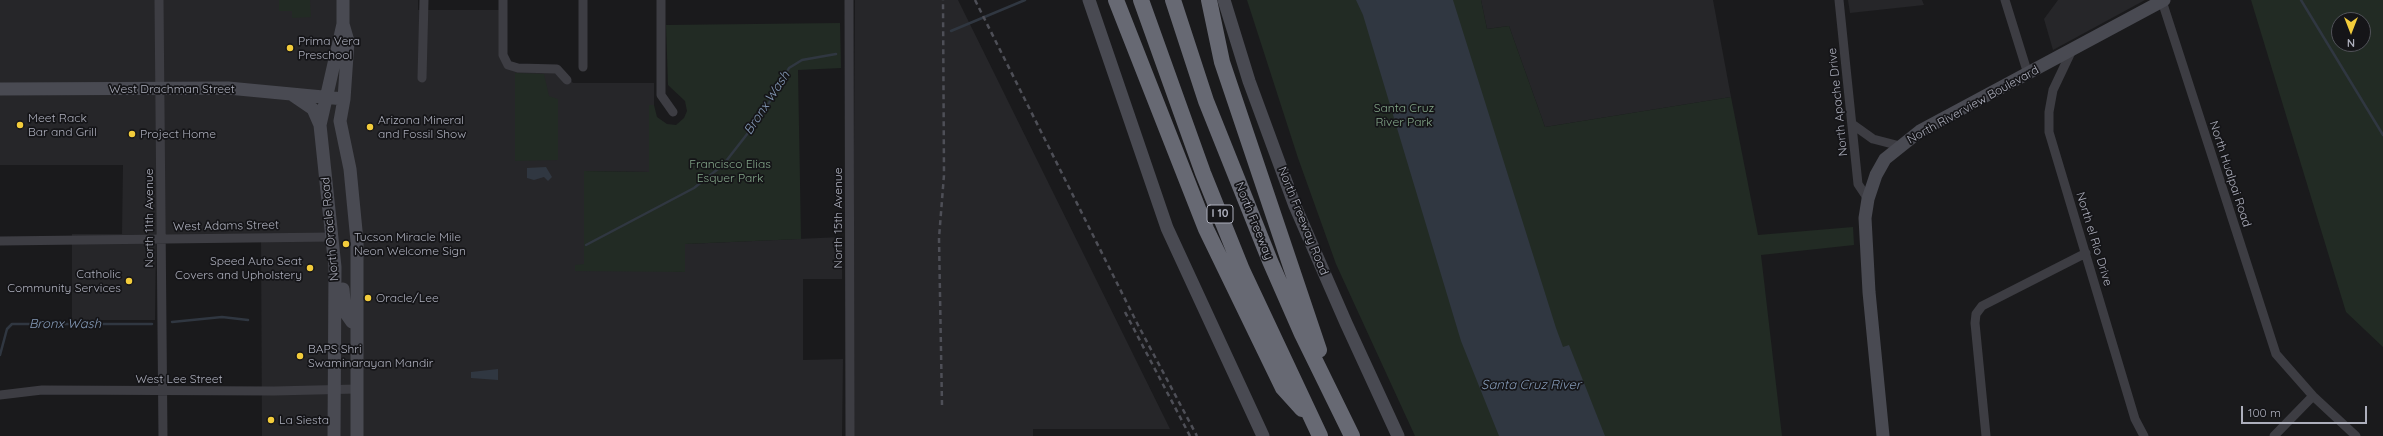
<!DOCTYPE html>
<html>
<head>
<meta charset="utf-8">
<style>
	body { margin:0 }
	#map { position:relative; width:2383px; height:436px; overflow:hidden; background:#1a1a1c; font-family:Quicksand,sans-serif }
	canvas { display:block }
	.north { position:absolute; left:2331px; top:12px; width:40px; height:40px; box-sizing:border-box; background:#151518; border:1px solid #52535a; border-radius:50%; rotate:180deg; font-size:11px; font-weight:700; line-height:16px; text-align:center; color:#adafbc }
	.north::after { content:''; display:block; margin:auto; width:14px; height:18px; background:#f3cc3b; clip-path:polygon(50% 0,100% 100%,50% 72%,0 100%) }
	.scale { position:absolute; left:2241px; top:406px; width:126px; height:18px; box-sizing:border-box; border:2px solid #adafbc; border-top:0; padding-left:5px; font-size:12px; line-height:14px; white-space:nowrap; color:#adafbc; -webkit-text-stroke:3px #151518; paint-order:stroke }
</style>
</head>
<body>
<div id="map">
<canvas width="2383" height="436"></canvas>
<div class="north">N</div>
<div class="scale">100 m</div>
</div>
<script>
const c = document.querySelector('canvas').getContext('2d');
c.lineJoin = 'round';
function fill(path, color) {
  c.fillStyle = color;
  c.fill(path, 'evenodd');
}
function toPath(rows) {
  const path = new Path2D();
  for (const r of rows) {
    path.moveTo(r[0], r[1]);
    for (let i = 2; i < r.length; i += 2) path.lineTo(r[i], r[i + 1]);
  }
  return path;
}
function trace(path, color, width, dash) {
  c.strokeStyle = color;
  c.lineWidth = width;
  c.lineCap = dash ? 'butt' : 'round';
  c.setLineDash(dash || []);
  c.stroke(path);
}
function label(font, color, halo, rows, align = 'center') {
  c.font = font + ' Quicksand,sans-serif';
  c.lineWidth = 3.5;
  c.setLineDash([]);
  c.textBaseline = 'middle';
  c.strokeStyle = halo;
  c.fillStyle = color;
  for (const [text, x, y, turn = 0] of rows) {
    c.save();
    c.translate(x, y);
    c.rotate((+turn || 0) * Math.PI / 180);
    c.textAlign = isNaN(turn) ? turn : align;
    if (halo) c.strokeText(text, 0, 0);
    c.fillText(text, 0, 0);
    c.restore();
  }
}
const built = toPath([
	[0,0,418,0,418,10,507,10,507,55,512,64,565,73,573,83,654,83,654,105,649,105,649,172,584,171,584,264,685,272,685,244,842,237,842,279,803,279,803,360,843,359,842,436,262,436,261,235,156,236,155,320,72,320,72,234,122,234,123,165,0,165],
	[855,0,958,0,1170,429,1033,429,1033,436,852,436],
	[1481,0,1713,0,1731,97,1545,127,1509,26,1487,29],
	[1848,0,1922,0,1924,5,1850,13],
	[2058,0,2145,0,2053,50,2044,19]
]);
const green = toPath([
	[279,0,310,0,311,17,292,18,292,11,279,11],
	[1247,0,1481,0,1487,29,1509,26,1545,127,1731,97,1758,235,1853,227,1854,245,1761,255,1782,436,1415,436,1336,264,1298,158],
	[2251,0,2383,0,2383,347,2346,312],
	[2339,20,2363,20,2363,44,2339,44],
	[840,23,841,68,798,70,801,239,685,244,685,272,575,271,575,265,584,264,584,171,649,172,649,105,654,105,657,117,667,124,676,125,684,118,687,111,685,101,668,85,666,25],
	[515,73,544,74,549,96,558,99,558,160,515,161]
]);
const water = toPath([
	[1356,0,1453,0,1556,328,1563,347,1569,345,1605,436,1499,436,1461,341,1363,15],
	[546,167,552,177,548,181,544,177,534,180,527,178,527,168],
	[498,369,498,380,471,378,471,372]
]);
const stream = toPath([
	[2301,0,2383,135],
	[951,31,1025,0],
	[586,245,694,188,723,165,762,115,789,68,802,60,836,54],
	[172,322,222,317,248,320],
	[0,355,7,329,12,324,152,324]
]);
const street = toPath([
	[159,0,163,436],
	[503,0,503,55,508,65,518,68,557,69,567,80],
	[583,0,583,67],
	[661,0,661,95,673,112],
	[849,0,850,436],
	[1839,0,1858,184,1868,199],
	[2005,0,2028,74],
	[2162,1,2276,354,2313,396,2356,436],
	[2072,50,2053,90,2049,112,2049,132,2135,419,2144,436],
	[422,78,424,0],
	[1852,124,1873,139,1900,146],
	[0,241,333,237],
	[0,395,42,390,274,391,357,389],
	[1986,436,1975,323,1976,314,1982,306,2086,253],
	[2274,436,2313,396]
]);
const secondary = toPath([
	[343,0,343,24,348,41,344,99,340,121,350,169,357,241,357,436],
	[1089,0,1167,228,1263,436],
	[1224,0,1249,81,1295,206,1346,323,1398,436],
	[0,89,228,88,344,99],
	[291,94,313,109,320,125],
	[343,289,345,312,352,322,357,324],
	[334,436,335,267,320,125,343,24],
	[1883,436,1869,292,1865,218,1868,199,1876,175,1885,159,1920,131,2164,0]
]);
const highway = toPath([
	[1116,0,1206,229,1283,388,1302,409],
	[1141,0,1203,173,1242,270,1320,436],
	[1173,0,1206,101,1270,261,1302,334,1352,436],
	[1209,0,1222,62,1319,350]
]);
const rail = toPath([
	[975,0,1138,325,1197,436],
	[1125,312,1190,436],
	[942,405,939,238,944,175,943,0]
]);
const markers = [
	[290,48,4,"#f3cc3b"],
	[20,125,4,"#f3cc3b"],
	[370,127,4,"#f3cc3b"],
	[132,134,4,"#f3cc3b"],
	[346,244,4,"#f3cc3b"],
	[310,268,4,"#f3cc3b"],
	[129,281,4,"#f3cc3b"],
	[368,298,4,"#f3cc3b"],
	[300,356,4,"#f3cc3b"],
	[271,420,4,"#f3cc3b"]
];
const shields = [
	[1220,214,26]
];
const shieldNames = [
	["I 10",1220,214]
];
const poiNames = [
	["Prima Vera",298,41],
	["Preschool",298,55],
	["Meet Rack",28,118],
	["Bar and Grill",28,132],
	["Arizona Mineral",378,120],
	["and Fossil Show",378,134],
	["Project Home",140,134],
	["Tucson Miracle Mile",354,237],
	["Neon Welcome Sign",354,251],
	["Speed Auto Seat",302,261,"right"],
	["Covers and Upholstery",302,275,"right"],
	["Catholic",121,274,"right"],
	["Community Services",121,288,"right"],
	["Oracle/Lee",376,298],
	["BAPS Shri",308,349],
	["Swaminarayan Mandir",308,363],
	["La Siesta",279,420]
];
const streetNames = [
	["West Drachman Street",172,89],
	["North Apache Drive",1838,102,-96],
	["North Riverview Boulevard",1973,105,-29],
	["North Hualpai Road",2230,174,72],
	["North 11th Avenue",149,218,-90],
	["North 15th Avenue",838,218,-90],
	["North Freeway",1254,221,68],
	["North Freeway Road",1303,221,68],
	["West Adams Street",226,226,-1],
	["North Oracle Road",330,229,-95],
	["North el Rio Drive",2094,239,73],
	["West Lee Street",179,379]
];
const parkNames = [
	["Santa Cruz",1404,108],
	["River Park",1404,122],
	["Francisco Elias",730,164],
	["Esquer Park",730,178]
];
const waterNames = [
	["Bronx Wash",767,103,-57],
	["Bronx Wash",65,324],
	["Santa Cruz River",1531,385]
];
fill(built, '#262629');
fill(green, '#222b24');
fill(water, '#303741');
trace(stream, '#303741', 2.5);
trace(street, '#3d3d43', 9);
trace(secondary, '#494a52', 13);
trace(highway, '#676973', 16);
trace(rail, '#4e4f57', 2.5, [5, 4]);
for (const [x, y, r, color] of markers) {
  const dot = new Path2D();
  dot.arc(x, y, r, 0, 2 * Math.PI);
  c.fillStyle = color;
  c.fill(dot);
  trace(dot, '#151518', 1.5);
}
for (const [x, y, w] of shields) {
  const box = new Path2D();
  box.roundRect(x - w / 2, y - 9, w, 18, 3);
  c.fillStyle = '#151518';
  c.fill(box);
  trace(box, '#adafbc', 1);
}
label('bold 11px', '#adafbc', null, shieldNames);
label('12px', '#adafbc', '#151518', poiNames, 'left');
label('12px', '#adafbc', '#151518', streetNames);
label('12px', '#84a78a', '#151518', parkNames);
label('italic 13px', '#8499b6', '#151518', waterNames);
</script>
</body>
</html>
